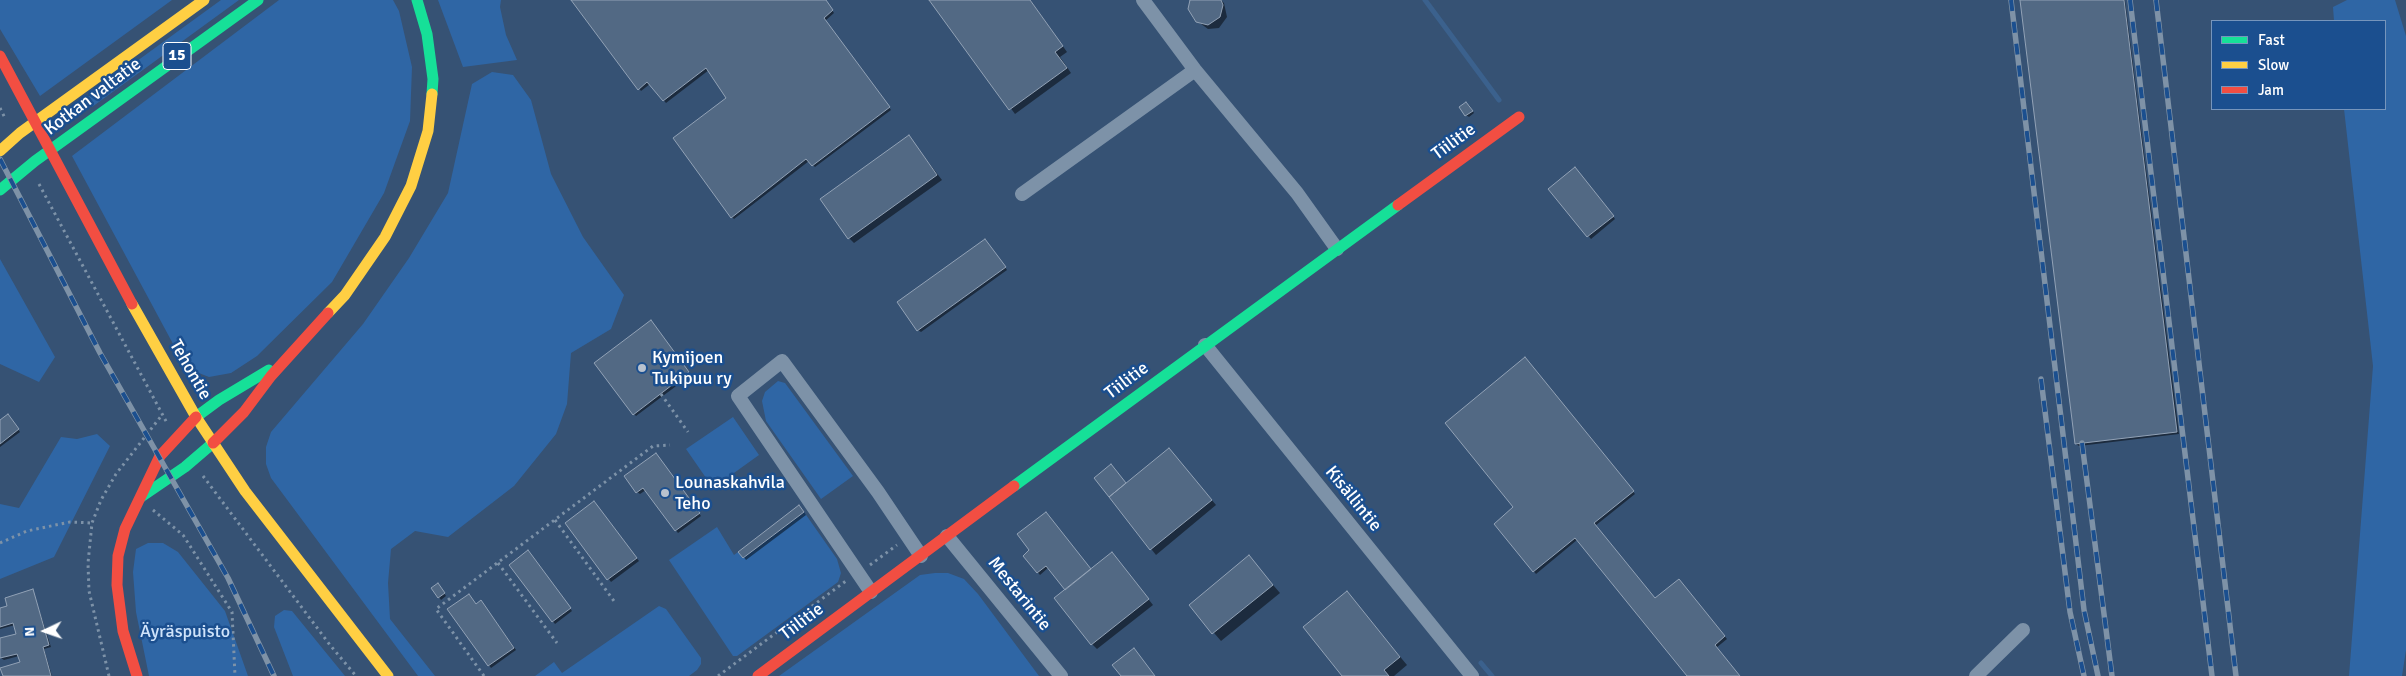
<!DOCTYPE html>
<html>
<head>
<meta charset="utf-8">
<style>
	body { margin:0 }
	#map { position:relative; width:2406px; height:676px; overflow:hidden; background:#365274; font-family:Signika,sans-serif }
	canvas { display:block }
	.legend { position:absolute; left:2211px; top:20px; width:175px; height:90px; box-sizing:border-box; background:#1b4f8f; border:1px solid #7695bc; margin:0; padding:6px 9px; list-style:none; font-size:15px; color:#fff }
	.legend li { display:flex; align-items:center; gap:10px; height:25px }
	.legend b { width:25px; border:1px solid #7695bc }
	.north { position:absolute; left:20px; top:606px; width:50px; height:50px; -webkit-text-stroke:4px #1b4f8f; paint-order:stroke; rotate:267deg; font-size:14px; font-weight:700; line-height:20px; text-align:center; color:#fff }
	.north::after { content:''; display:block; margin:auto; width:18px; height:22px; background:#fff; clip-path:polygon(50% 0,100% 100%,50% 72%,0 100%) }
</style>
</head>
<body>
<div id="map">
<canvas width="2406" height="676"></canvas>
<ul class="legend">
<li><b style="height:6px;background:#16e098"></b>Fast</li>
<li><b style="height:6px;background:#ffcf43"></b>Slow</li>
<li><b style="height:6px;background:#f24e42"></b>Jam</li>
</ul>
<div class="north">N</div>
</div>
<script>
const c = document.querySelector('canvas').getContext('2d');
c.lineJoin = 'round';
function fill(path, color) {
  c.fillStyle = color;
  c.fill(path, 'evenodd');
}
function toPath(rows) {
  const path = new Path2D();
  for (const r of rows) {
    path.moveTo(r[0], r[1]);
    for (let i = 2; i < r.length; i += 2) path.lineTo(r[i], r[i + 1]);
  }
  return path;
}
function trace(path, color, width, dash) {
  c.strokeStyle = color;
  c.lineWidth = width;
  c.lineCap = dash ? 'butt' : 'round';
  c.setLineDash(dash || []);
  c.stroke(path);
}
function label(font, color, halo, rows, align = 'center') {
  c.font = font + ' Signika,sans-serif';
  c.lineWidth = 5;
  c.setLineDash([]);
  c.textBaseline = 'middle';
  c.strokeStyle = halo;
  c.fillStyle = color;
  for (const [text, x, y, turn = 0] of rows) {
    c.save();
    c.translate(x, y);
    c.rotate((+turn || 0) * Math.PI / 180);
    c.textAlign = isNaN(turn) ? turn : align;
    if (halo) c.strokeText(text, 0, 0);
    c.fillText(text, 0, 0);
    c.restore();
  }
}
const green = toPath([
	[0,0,172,0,40,96,0,29],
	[221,0,239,0,92,107,86,98],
	[279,0,393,0,399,11,412,67,410,121,384,193,332,282,257,356,231,373,209,377,191,370,179,355,72,156],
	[438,0,501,0,500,7,506,35,517,60,463,67],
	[2347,0,2395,0,2406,36,2406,650,2402,676,2349,676,2373,366,2344,109,2385,109,2385,21,2334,21,2333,7],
	[492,72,513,75,531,100,551,174,583,237,624,295,611,329,571,353,567,404,556,434,514,486,448,537,415,531,391,549,388,583,390,619,435,676,418,676,271,478,266,464,266,447,271,432,363,324,409,258,448,193,472,84],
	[0,259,55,357,39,382,0,364],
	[778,381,785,383,853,476,821,499,766,421,762,401,765,392],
	[733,417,759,455,713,488,686,449],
	[97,434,110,446,54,557,0,579,0,504,19,508,61,437,77,439],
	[804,512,837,559,841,573,838,582,737,656,733,656,669,560,717,527,734,555,738,552,743,558],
	[148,543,163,543,178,552,225,611,248,676,149,676,136,612,133,572,136,549],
	[935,573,948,573,964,579,978,594,1039,676,779,676,920,575],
	[659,606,666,609,701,658,701,664,697,670,689,676,535,676,554,662,562,673],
	[284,610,292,611,345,676,293,676,274,627,275,616]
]);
const shadow = toPath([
	[573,0,825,0,834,13,825,21,891,110,815,167,809,161,734,219,732,217,728,98,709,70,666,103,650,84,641,91],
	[931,0,1030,0,1067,52,1060,57,1071,73,1015,114],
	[1192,0,1221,0,1224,3,1227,17,1219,28,1208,29,1193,18,1190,3],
	[2028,0,2125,0,2179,434,2079,446,2076,444],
	[1469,105,1474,113,1469,117,1466,115],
	[909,137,942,180,854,243,849,238],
	[1577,171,1615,219,1591,239,1550,189],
	[987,242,1007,270,921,332,918,330],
	[653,324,691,375,636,416,634,414],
	[1527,360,1635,494,1595,526,1655,600,1681,583,1727,639,1716,648,1739,676,1688,676,1577,540,1536,574,1496,524,1515,507],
	[10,418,20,432,0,447,0,422],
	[1174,455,1216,505,1156,555,1109,496,1114,468,1126,484],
	[658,457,701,516,678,533,646,490,640,494,637,492],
	[596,505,639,561,611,582,567,523],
	[802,509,806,515,746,560,740,552],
	[530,554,572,611,555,624,511,565],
	[1024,556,1091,570,1117,559,1153,605,1097,649,1092,644,1066,590,1048,568,1040,575],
	[1249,557,1280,593,1221,641,1190,605],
	[440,587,446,596,441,600,433,588],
	[33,591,51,647,44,649,52,676,4,676,21,663,19,656,4,660,1,658,0,640,18,635,15,625,0,629,0,609,9,607],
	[1347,593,1407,665,1394,676,1344,676],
	[483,604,516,650,491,668,449,609]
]);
const stream = toPath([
	[1425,0,1499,100],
	[1481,663,1492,676]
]);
const building = toPath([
	[571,0,826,0,833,10,824,18,890,107,812,166,806,159,731,218,673,138,726,98,706,68,663,101,647,82,638,90,571,0],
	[929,0,1030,0,1063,46,1055,52,1067,68,1009,110,929,0],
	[1190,0,1221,0,1223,5,1220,17,1208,25,1196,22,1188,9,1190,0],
	[2020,0,2124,0,2177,432,2075,444,2020,0],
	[1466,102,1473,111,1465,116,1459,107,1466,102],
	[909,135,937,175,848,239,820,199,909,135],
	[1575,167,1614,216,1587,237,1548,189,1575,167],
	[985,239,1006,267,917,331,897,302,985,239],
	[651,320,689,372,633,415,594,363,651,320],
	[1525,357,1634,491,1594,523,1655,598,1679,579,1725,636,1715,645,1740,676,1687,676,1575,538,1533,572,1494,524,1513,507,1445,423,1525,357],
	[8,414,19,429,0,444,0,420,8,414],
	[1169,448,1212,500,1150,550,1109,497,1169,448],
	[656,453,700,513,675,531,643,488,636,493,624,476,656,453],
	[1111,464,1126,483,1109,497,1094,478,1111,464],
	[594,501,637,558,607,580,565,523,594,501],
	[799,505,804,512,743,558,738,552,799,505],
	[1046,512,1091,569,1065,590,1046,566,1037,573,1023,556,1029,550,1017,534,1046,512],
	[528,550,571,608,552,622,509,565,528,550],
	[1112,552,1149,599,1091,645,1054,598,1112,552],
	[1249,555,1273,585,1212,634,1189,605,1249,555],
	[438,583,445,593,438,598,431,588,438,583],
	[33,589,49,645,43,647,51,676,3,676,0,668,20,662,17,654,0,658,0,638,16,634,13,623,0,627,0,608,7,606,5,598,33,589],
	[1347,591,1400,657,1384,670,1389,676,1342,676,1303,627,1347,591],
	[469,594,476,604,481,600,514,648,488,666,447,609,469,594],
	[1134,648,1155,676,1121,676,1112,665,1134,648]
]);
const path = toPath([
	[0,108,5,118],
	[39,184,167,423],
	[661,394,688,432],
	[203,476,330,645,356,676],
	[153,510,183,535,232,612,235,676],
	[555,520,614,601],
	[0,543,27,531,70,522,92,523],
	[498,563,557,643],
	[870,565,897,545],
	[109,676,89,591,88,563,92,523,101,500,116,474,162,415],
	[484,676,436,609,653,446,670,445],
	[718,676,846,581]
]);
const street = toPath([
	[1143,0,1195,70,1297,193,1337,249],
	[1022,194,1195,70],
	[1205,345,1472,676],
	[947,536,1061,676],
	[871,592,738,396,782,361,878,492,921,556],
	[1976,676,2023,630]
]);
const fast = toPath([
	[417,0,427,34,433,79,432,94],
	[0,190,35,161,258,0],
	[196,417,219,400,269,370],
	[1014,486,1398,205],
	[141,497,185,467,213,443]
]);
const slow = toPath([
	[0,151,20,133,204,0],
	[132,304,196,417,245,491,388,676],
	[328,313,345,295,385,237,411,186,428,131,432,94]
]);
const jam = toPath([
	[0,56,132,304],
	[1398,205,1519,117],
	[213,443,244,412,271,376,328,313],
	[137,676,123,631,117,585,118,556,125,529,160,456,196,417],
	[758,676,1014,486]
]);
const rail = toPath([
	[2011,0,2084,610,2098,676],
	[2130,0,2212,676],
	[2156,0,2236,676],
	[0,159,100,353,228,578,274,676],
	[2041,379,2070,612,2084,676],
	[2082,443,2112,676]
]);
const markers = [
	[642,368,5,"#b9c2ce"],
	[665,493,5,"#b9c2ce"]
];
const shields = [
	[177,56,28]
];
const shieldNames = [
	["15",177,56]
];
const streetNames = [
	["Kotkan valtatie",93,97,-37],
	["Tiilitie",1454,142,-36],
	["Tehontie",190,370,60],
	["Tiilitie",1127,381,-37],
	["Kisällintie",1353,499,51],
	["Mestarintie",1019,594,51],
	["Tiilitie",802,622,-37]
];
const poiNames = [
	["Kymijoen",652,358],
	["Tukipuu ry",652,379],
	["Lounaskahvila",675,483],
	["Teho",675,504]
];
const parkNames = [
	["Äyräspuisto",185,632]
];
fill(green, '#2f66a5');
fill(shadow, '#0007');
trace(stream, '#3b618d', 5);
fill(building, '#526984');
trace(building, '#92a2b6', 1);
trace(path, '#7d92a8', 3, [2.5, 4]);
trace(street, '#7d92a8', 14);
trace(fast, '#16e098', 11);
trace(slow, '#ffcf43', 11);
trace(jam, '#f24e42', 11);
trace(rail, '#7e92a7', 5.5);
trace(rail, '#1b4f8f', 4, [11]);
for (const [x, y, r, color] of markers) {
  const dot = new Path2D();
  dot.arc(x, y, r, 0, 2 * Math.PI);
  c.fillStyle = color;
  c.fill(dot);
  trace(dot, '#1b4f8f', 2);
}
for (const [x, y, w] of shields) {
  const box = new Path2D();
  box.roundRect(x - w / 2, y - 13.5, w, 27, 4);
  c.fillStyle = '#1b4f8f';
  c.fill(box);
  trace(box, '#fff', 1);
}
label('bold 16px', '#fff', null, shieldNames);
label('18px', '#fff', '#1b4f8f', streetNames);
label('18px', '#fff', '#1b4f8f', poiNames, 'left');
label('18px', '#cfe3fa', '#1b4f8f', parkNames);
</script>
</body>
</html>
